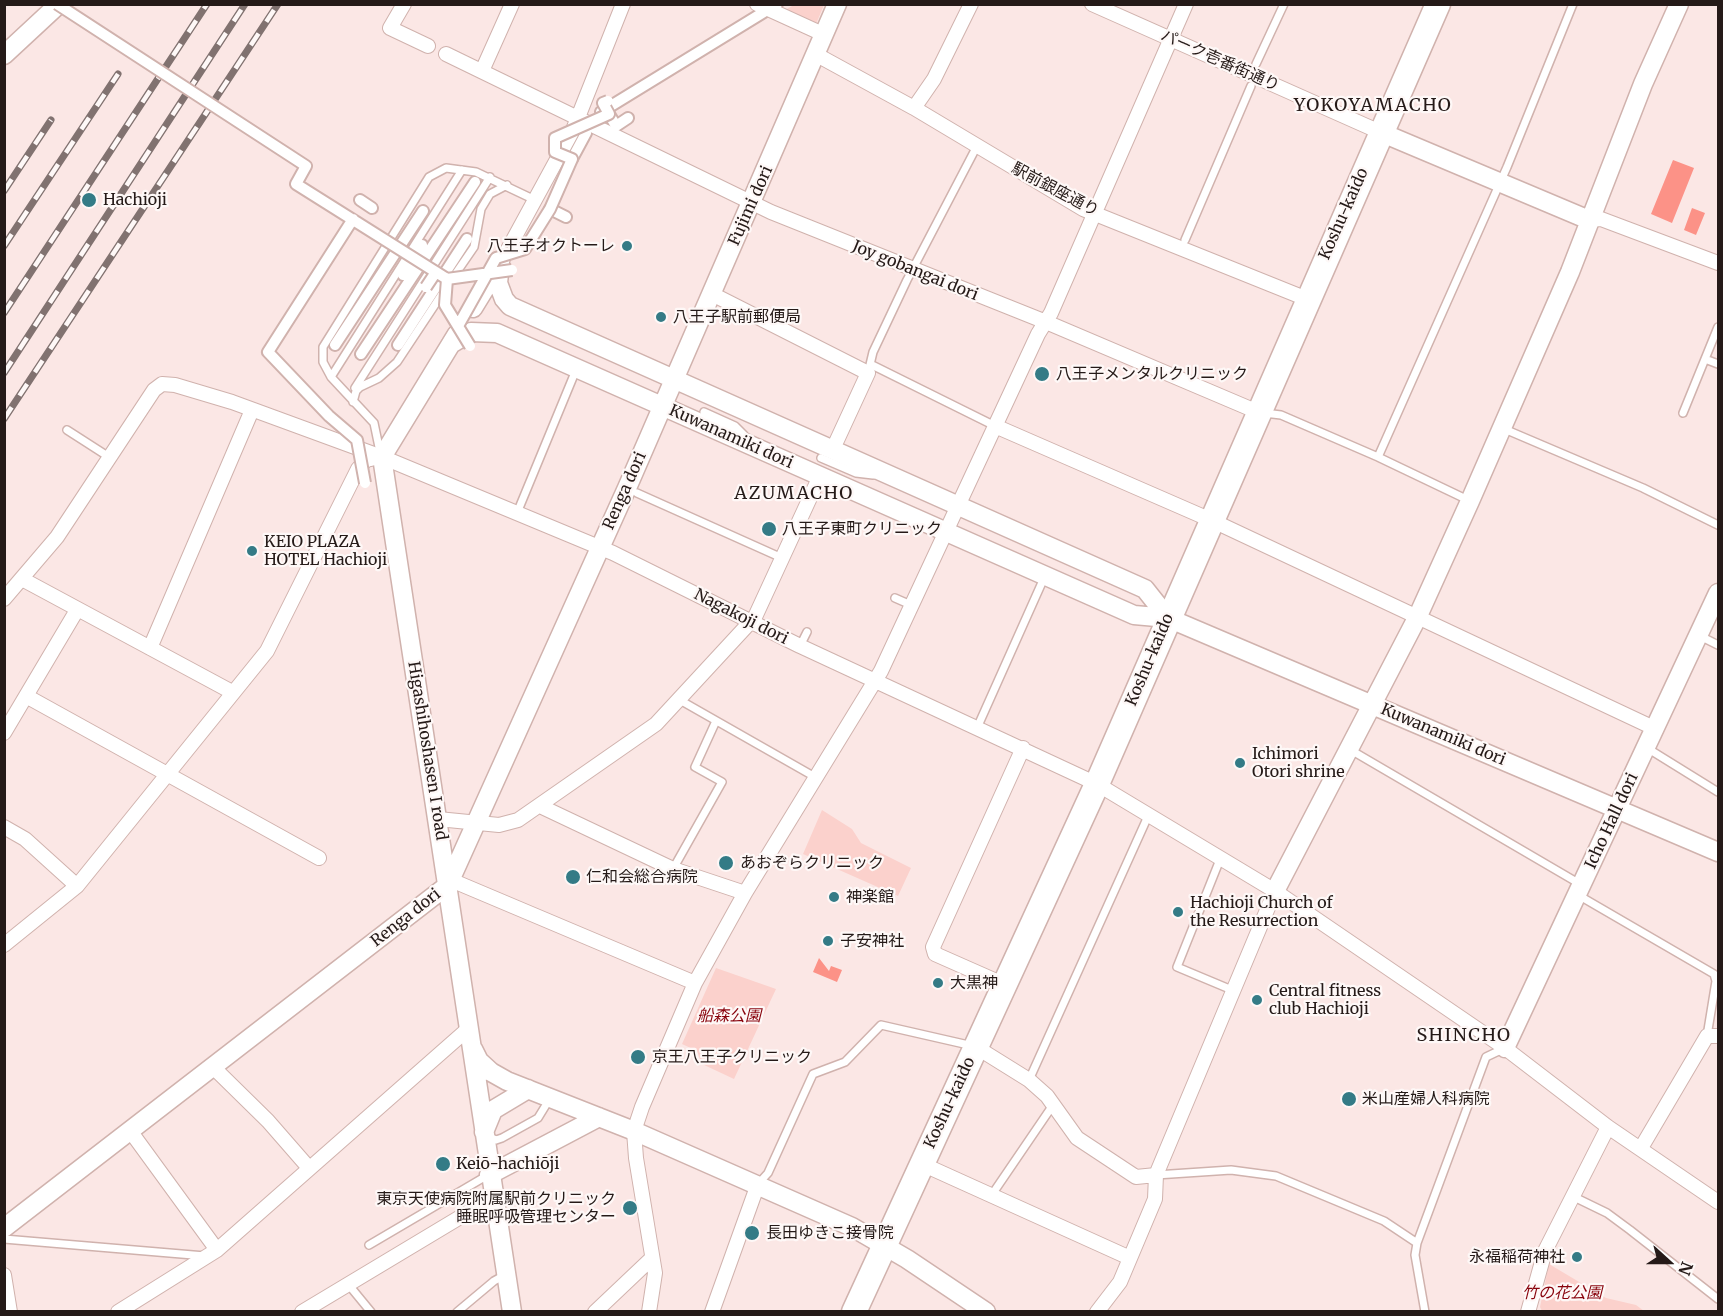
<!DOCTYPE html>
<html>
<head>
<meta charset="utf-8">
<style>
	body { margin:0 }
	#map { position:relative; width:1723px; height:1316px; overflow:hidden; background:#fbe7e5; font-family:Merriweather,serif }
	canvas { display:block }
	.frame { position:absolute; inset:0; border:6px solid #251a18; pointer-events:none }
	.north { position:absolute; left:1639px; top:1232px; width:60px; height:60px; -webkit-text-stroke:4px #fef8f7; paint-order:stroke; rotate:111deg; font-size:16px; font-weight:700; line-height:24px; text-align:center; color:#251a18 }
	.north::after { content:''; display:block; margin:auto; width:21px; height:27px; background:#251a18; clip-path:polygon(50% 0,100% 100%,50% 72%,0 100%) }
</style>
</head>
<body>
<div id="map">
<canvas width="1723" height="1316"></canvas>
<div class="frame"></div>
<div class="north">N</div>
</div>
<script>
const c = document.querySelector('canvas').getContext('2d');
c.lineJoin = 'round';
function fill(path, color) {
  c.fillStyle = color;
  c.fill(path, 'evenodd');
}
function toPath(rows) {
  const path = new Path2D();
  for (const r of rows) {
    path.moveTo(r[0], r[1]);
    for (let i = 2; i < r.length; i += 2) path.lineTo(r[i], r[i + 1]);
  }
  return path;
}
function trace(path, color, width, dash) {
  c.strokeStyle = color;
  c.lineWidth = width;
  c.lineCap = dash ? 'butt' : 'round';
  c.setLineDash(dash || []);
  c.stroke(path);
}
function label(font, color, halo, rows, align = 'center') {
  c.font = font + ' Merriweather,"Noto Sans JP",serif';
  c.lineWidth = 4.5;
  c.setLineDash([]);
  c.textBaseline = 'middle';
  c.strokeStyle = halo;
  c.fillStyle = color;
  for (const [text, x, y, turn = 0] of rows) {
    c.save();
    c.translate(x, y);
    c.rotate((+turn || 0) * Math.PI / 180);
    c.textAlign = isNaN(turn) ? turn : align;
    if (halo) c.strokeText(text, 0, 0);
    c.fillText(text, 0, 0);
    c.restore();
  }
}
const green = toPath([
	[794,5,824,5,816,24,783,11],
	[822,810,852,829,861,843,911,868,898,896,803,854],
	[716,968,776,989,734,1079,702,1064,697,1051,682,1044],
	[1549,1264,1606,1298,1636,1305,1644,1311,1542,1311,1540,1307]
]);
const water = toPath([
	[1673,160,1694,168,1672,223,1651,214],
	[1692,208,1705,213,1696,235,1684,230],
	[819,958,829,971,831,966,842,970,837,982,813,972]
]);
const service = toPath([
	[1256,64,1284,4],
	[1185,240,1251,86],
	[452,279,474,247,481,209,490,194,507,185],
	[1705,359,1718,364],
	[872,365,995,426],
	[868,373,873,352,907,280,977,146],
	[331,377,462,170],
	[355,388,490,177],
	[353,402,356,391,360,387,379,378,397,362,444,291],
	[704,412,735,426,744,435],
	[1264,413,1281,415,1378,457,1468,500],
	[1683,413,1718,327],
	[1502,428,1643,488,1718,525],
	[67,430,109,457],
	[380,452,374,423,331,377,323,362,323,347,429,177,446,168,476,172,535,200],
	[1378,457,1507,167,1573,4],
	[821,458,856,473,873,475],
	[637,493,782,558],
	[517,513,576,370],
	[895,598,911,605],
	[1700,636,1718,645],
	[800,646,807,632],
	[678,699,815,777],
	[977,728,1044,578],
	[1647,748,1718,792],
	[1349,749,1580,884],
	[1221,857,1177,967,1232,990],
	[673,869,722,782,695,767,716,721],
	[1578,895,1714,974,1716,981,1707,1036],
	[1029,1080,1149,814],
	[487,1136,496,1140,502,1138,538,1118,549,1100],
	[1156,1175,1231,1170,1276,1176,1384,1221,1417,1243,1415,1255,1425,1312],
	[758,1184,768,1173,813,1074,845,1062,881,1025,973,1046],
	[991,1196,1053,1105],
	[1572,1196,1607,1213,1630,1230,1718,1299],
	[4,1239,205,1256],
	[1417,1243,1486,1057,1505,1048],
	[369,1245,488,1175],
	[348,1284,371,1312],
	[457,1312,494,1281,505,1275]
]);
const pedestrian = toPath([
	[601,112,777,4],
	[609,114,616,126,628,118],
	[572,159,586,133,582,125],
	[360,200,372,208],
	[550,209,566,217],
	[403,275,422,245],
	[335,345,423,211],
	[398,345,467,239],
	[361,354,475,182]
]);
const minor = toPath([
	[404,4,390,28,428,46],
	[757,4,825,35],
	[1092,4,1380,132],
	[446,54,771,212,1046,322,1258,412],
	[817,55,914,108,1083,209,1307,299],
	[482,71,512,4],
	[914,108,934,79,971,4],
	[1589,220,1601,219,1718,263],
	[500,264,573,130,623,4],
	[712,294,868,373,832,451],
	[995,426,1211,520,1656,729],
	[22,579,232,692],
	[4,599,57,537,154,390,162,384,175,385,232,402,382,457,613,553,800,646,1097,784,1275,891,1505,1048,1608,1127,1718,1202],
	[150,648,252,410],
	[26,696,319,858],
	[4,733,77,610],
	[540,806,673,869,745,893],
	[438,819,499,825,518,820,656,724,755,617,820,476],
	[4,827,25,839,77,886],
	[448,885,458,883,695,983],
	[4,945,77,886,267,651,358,469,366,460,371,459],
	[1003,984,935,954,933,947,1023,748],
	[976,1047,1029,1080,1047,1096,1077,1138,1136,1177,1156,1175],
	[213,1067,268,1121,309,1168],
	[131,1132,217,1250],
	[1641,1148,1707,1036,1718,1036],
	[922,1164,1130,1258],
	[4,1275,10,1312],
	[118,1312,217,1250,468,1029],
	[302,1312,492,1198],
	[595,1312,652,1258],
	[649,1312,655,1273,636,1158,634,1131,642,1107,695,983,745,893,881,671,1038,334,1051,313,1186,4],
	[712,1312,758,1184],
	[1097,1312,1120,1282,1155,1199,1156,1175,1275,891],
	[1528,1312,1545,1251,1608,1127]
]);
const tertiary = toPath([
	[4,55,59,4],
	[1380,132,1589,220],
	[500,264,498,283,504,299,510,306,1145,589,1168,618],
	[473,308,500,264],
	[457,334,382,457,512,1312],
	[451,344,471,332,497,333,1134,615,1168,618,1718,852],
	[1275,891,1417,618,1470,501,1570,272,1643,84,1679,4],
	[1505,1048,1718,593],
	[473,1049,479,1061,491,1072,507,1081,634,1131,852,1227,907,1259,986,1312],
	[484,1132,493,1110,528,1089],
	[489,1175,599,1117],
	[4,1228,448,885,627,488,837,4]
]);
const trunk = toPath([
	[854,1312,1097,784,1438,4]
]);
const rail = toPath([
	[4,191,51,120],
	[4,246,118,74],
	[4,313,207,4],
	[4,373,245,4],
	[4,419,278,4]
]);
const pedestrianBridge = toPath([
	[57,4,306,166,296,184,447,279,512,270],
	[353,219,268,352,329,416,357,440,365,483],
	[447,279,445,305,470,346],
	[426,287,436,272],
	[458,326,496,258,525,249,550,209,572,159,555,152,555,138,609,114,603,103,608,101]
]);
const markers = [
	[89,200,8,"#347b86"],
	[627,246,6,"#347b86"],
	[661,317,6,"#347b86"],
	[1042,374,8,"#347b86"],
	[769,529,8,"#347b86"],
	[252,551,6,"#347b86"],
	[1240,763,6,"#347b86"],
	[726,863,8,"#347b86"],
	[573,877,8,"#347b86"],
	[834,897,6,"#347b86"],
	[1178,912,6,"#347b86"],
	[828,941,6,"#347b86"],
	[938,983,6,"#347b86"],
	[1257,1000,6,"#347b86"],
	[638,1057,8,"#347b86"],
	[1349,1099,8,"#347b86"],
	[443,1164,8,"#347b86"],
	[630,1208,8,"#347b86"],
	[752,1233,8,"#347b86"],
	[1577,1257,6,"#347b86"]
];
const streetNames = [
	["パーク壱番街通り",1220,61,24],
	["駅前銀座通り",1055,190,28],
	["Fujimi dori",751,206,-66],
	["Koshu-kaido",1344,214,-66],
	["Joy gobangai dori",915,271,22],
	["Kuwanamiki dori",731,437,24],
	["Renga dori",625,491,-66],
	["Nagakoji dori",741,617,27],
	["Koshu-kaido",1150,660,-67],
	["Kuwanamiki dori",1443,735,23],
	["Higashihoshasen I road",427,751,81],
	["Icho Hall dori",1612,821,-65],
	["Renga dori",406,918,-38],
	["Koshu-kaido",950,1103,-65]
];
const poiNames = [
	["Hachioji",103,200],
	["八王子オクトーレ",615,246,"right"],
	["八王子駅前郵便局",673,317],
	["八王子メンタルクリニック",1056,374],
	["八王子東町クリニック",782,529],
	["KEIO PLAZA",264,542],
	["HOTEL Hachioji",264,560],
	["Ichimori",1252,754],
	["Otori shrine",1252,772],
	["あおぞらクリニック",740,863],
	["仁和会総合病院",586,877],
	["神楽館",846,897],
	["Hachioji Church of",1190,903],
	["the Resurrection",1190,921],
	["子安神社",840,941],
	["大黒神",950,983],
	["Central fitness",1269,991],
	["club Hachioji",1269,1009],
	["京王八王子クリニック",652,1057],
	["米山産婦人科病院",1362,1099],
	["Keiō-hachiōji",456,1164],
	["東京天使病院附属駅前クリニック",616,1199,"right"],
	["睡眠呼吸管理センター",616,1217,"right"],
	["長田ゆきこ接骨院",766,1233],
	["永福稲荷神社",1565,1257,"right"]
];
const parkNames = [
	["船森公園",729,1016],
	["竹の花公園",1562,1293]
];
const neighbourhoodNames = [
	["YOKOYAMACHO",1373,106],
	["AZUMACHO",794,494],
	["SHINCHO",1464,1036]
];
fill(green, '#fbd1cc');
fill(water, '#fc9287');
trace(service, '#d0b2ad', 10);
trace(pedestrian, '#d0b2ad', 14);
trace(minor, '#d0b2ad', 16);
trace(tertiary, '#d0b2ad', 21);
trace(trunk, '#d0b2ad', 27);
trace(service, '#fff', 7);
trace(pedestrian, '#fff', 10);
trace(minor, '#fff', 14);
trace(tertiary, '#fff', 18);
trace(trunk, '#fff', 24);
trace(rail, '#817270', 7);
trace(rail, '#fef8f7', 4.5, [14]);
trace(pedestrianBridge, '#d0b2ad', 14, []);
trace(pedestrianBridge, '#fff', 10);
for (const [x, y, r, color] of markers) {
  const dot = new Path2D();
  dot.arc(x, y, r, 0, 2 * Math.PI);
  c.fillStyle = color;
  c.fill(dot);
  trace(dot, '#fef8f7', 2);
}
label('16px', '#251a18', '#fef8f7', streetNames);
label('16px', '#251a18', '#fef8f7', poiNames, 'left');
label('italic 16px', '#89040d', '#fef8f7', parkNames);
c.letterSpacing = '1.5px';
label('18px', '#251a18', '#fef8f7', neighbourhoodNames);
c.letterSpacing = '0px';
</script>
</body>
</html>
